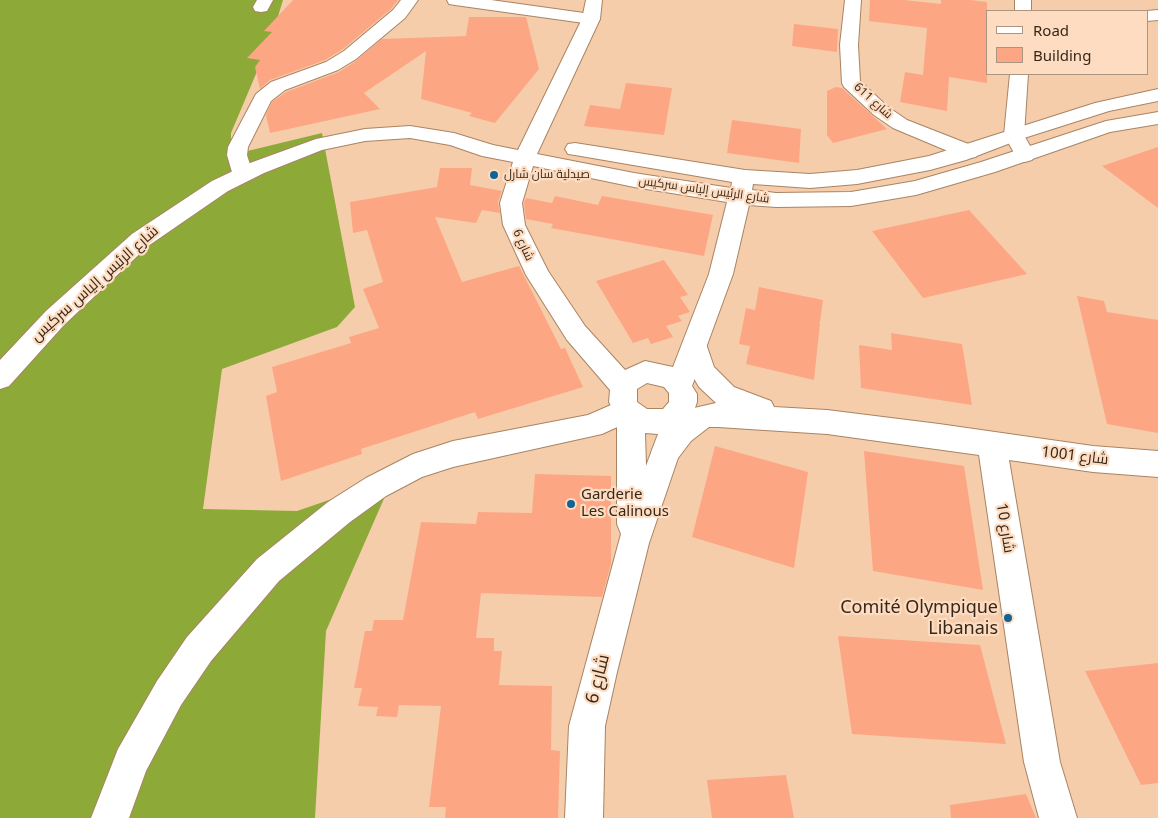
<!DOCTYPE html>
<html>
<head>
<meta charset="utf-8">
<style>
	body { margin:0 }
	#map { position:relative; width:1158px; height:818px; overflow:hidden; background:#f6cdab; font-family:"Noto Sans",sans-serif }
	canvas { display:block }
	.legend { position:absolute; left:986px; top:10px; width:162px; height:65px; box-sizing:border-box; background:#fddcc1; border:1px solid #ad947e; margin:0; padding:6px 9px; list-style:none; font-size:15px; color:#362719 }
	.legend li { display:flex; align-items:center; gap:10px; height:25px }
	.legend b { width:25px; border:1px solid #ad947e }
</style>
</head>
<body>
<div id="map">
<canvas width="1158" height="818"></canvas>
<ul class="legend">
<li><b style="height:6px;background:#fff"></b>Road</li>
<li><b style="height:14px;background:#fda684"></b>Building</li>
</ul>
</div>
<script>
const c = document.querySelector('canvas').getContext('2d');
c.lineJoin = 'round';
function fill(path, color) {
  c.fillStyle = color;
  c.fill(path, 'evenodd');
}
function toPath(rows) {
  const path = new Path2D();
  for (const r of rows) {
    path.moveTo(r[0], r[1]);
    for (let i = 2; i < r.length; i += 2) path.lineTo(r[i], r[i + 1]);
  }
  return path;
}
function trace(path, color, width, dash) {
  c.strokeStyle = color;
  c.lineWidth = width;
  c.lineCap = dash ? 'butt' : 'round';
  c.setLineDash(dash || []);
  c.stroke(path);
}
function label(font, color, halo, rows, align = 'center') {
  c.font = font + ' "Noto Sans",Cairo,sans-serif';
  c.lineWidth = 4.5;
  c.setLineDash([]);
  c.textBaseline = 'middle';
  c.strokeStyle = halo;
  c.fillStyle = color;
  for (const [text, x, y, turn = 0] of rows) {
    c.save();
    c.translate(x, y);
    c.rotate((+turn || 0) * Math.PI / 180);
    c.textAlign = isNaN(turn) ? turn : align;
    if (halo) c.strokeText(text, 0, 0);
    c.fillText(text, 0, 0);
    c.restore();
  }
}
const forest = toPath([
	[0,0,283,0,272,36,231,133,231,155,322,133,355,307,337,327,222,369,203,509,297,511,393,478,326,631,315,818,0,818]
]);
const building = toPath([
	[293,0,398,0,391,9,343,49,325,60,270,80,260,89,255,67,260,60,247,58,272,32,264,31],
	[870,0,904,0,941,4,941,0,970,0,987,2,987,83,949,77,947,111,900,102,905,72,923,75,927,28,869,21],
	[469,17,526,17,539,69,495,123,469,116,472,113,421,99,426,51,364,93,380,109,270,133,266,115,272,102,286,92,339,72,357,60,382,39,466,36],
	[794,24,838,29,837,52,792,46],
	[626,83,672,88,664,135,584,126,590,105,620,109],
	[836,87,842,88,887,129,833,143,827,135,827,91],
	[732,120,801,129,799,163,727,153],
	[1158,147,1158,208,1102,166],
	[440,168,472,168,470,185,502,191,498,202,500,213,482,210,476,223,435,217,462,282,519,266,561,349,565,348,583,387,478,419,475,412,361,449,362,454,281,481,266,396,277,392,272,367,351,343,349,337,379,328,363,289,383,282,367,230,353,233,350,202,437,187],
	[555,196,598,205,602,196,713,215,704,256,551,228,553,224,526,219,524,203,526,198,552,203],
	[969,210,1027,274,923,298,872,231],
	[664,260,688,295,680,297,690,312,678,316,682,321,666,326,673,337,651,344,648,338,633,343,596,281],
	[759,287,823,300,820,322,818,323,820,323,814,380,746,364,750,346,739,344,746,308,755,310],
	[1077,296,1104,301,1107,312,1158,320,1158,433,1107,424],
	[891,333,962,344,972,405,861,388,859,345,892,350],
	[715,446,808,472,794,568,692,537],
	[864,451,964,466,983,590,873,571],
	[535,474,611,476,611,564,602,597,481,593,476,638,494,638,494,651,502,651,499,685,552,686,551,750,560,751,558,818,445,818,446,807,429,807,441,706,399,705,397,717,376,716,378,707,358,706,362,688,354,688,365,631,372,631,374,620,403,620,421,522,476,524,478,512,532,513],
	[838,636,980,645,1006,744,852,734],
	[1158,663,1158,783,1141,785,1085,671],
	[786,775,794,818,712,818,707,780],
	[1026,794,1036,818,951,818,950,805]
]);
const street = toPath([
	[257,0,273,0,267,11,261,12,255,11,253,7,257,0],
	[401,0,418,0,405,18,356,59,338,70,285,90,271,101,248,147,247,155,253,174,250,179,242,181,234,179,227,155,228,147,256,94,271,82,326,62,344,51,393,10,401,0],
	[447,0,491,0,591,14,597,15,600,19,597,23,591,24,455,5,449,4,447,0],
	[845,0,861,0,858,45,860,81,888,107,907,120,976,147,979,152,976,157,969,158,962,157,893,128,874,115,844,87,842,83,840,45,845,0],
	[1015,0,1031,0,1031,11,1015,11,1015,0],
	[1158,10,1158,20,1147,21,1146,11,1158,10],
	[1010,74,1028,74,1024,135,1035,155,1032,160,1025,162,1018,160,1004,135,1010,74],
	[695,335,704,338,714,367,734,387,771,401,774,407,827,410,939,424,1093,446,1158,451,1158,477,1093,472,1009,460,1060,762,1077,818,1039,818,1024,762,979,455,827,434,718,427,709,427,691,441,675,462,665,466,655,462,651,453,655,444,671,423,694,408,716,403,699,387,689,370,682,345,686,338,695,335],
	[627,398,637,402,641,410,637,418,602,434,453,467,422,477,386,496,350,522,279,581,211,661,181,705,146,771,129,818,91,818,118,749,157,681,187,637,257,559,328,502,366,478,413,454,453,441,588,415,627,398]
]);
const secondary = toPath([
	[586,0,602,0,600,19,537,154,634,173,731,188,732,182,575,155,568,154,565,149,568,144,575,143,745,170,810,174,857,170,929,156,1095,103,1158,89,1158,101,1109,111,1021,139,966,160,930,170,857,184,810,188,753,184,752,190,776,193,851,192,915,181,981,162,1106,121,1158,112,1158,124,1110,132,995,172,916,195,851,206,776,207,749,205,733,274,692,386,697,394,697,402,649,543,617,672,605,726,603,818,565,818,569,726,621,534,617,524,617,418,609,402,610,390,567,340,526,275,503,225,500,203,513,162,482,156,450,145,410,138,365,141,322,150,264,173,228,191,148,246,64,325,9,386,0,389,0,360,46,311,132,234,212,181,250,163,316,139,365,129,410,126,454,133,493,145,518,150,582,19,586,0],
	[533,166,634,187,727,202,709,274,673,367,645,361,625,370,585,326,548,271,525,225,522,203,533,166],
	[647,383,664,387,669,393,669,402,663,409,647,409,637,402,637,389,647,383],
	[645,433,658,434,646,466,645,433]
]);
const markers = [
	[494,175,5,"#126496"],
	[571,504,5,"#126496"],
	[1008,618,5,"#126496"]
];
const farStreetnames = [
	["شارع 611",873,101,42],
	["شارع الرئيس إلياس سركيس",704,190,8],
	["شارع 6",523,245,65]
];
const farPoinames = [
	["صيدلية سان شارل",504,175]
];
const streetNames = [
	["شارع الرئيس إلياس سركيس",95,284,-42],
	["شارع 1001",1075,456,7],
	["شارع 10",1005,528,81]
];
const poiNames = [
	["Garderie",581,495],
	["Les Calinous",581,512]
];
const nearPoinames = [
	["Comité Olympique",998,608],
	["Libanais",998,629]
];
const nearStreetnames = [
	["شارع 6",598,679,-76]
];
fill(forest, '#8daa39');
fill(building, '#fda684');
trace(street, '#a98463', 2);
trace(secondary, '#a98463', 2);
fill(street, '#fff');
fill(secondary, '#fff');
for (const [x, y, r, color] of markers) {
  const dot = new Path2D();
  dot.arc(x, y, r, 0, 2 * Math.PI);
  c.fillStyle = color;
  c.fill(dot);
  trace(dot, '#fddcc1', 2);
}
label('12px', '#362719', '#fddcc1', farStreetnames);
label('12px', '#362719', '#fddcc1', farPoinames, 'left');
label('15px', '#362719', '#fddcc1', streetNames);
label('15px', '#362719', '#fddcc1', poiNames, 'left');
label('18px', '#362719', '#fddcc1', nearPoinames, 'right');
label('18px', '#362719', '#fddcc1', nearStreetnames);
</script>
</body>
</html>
